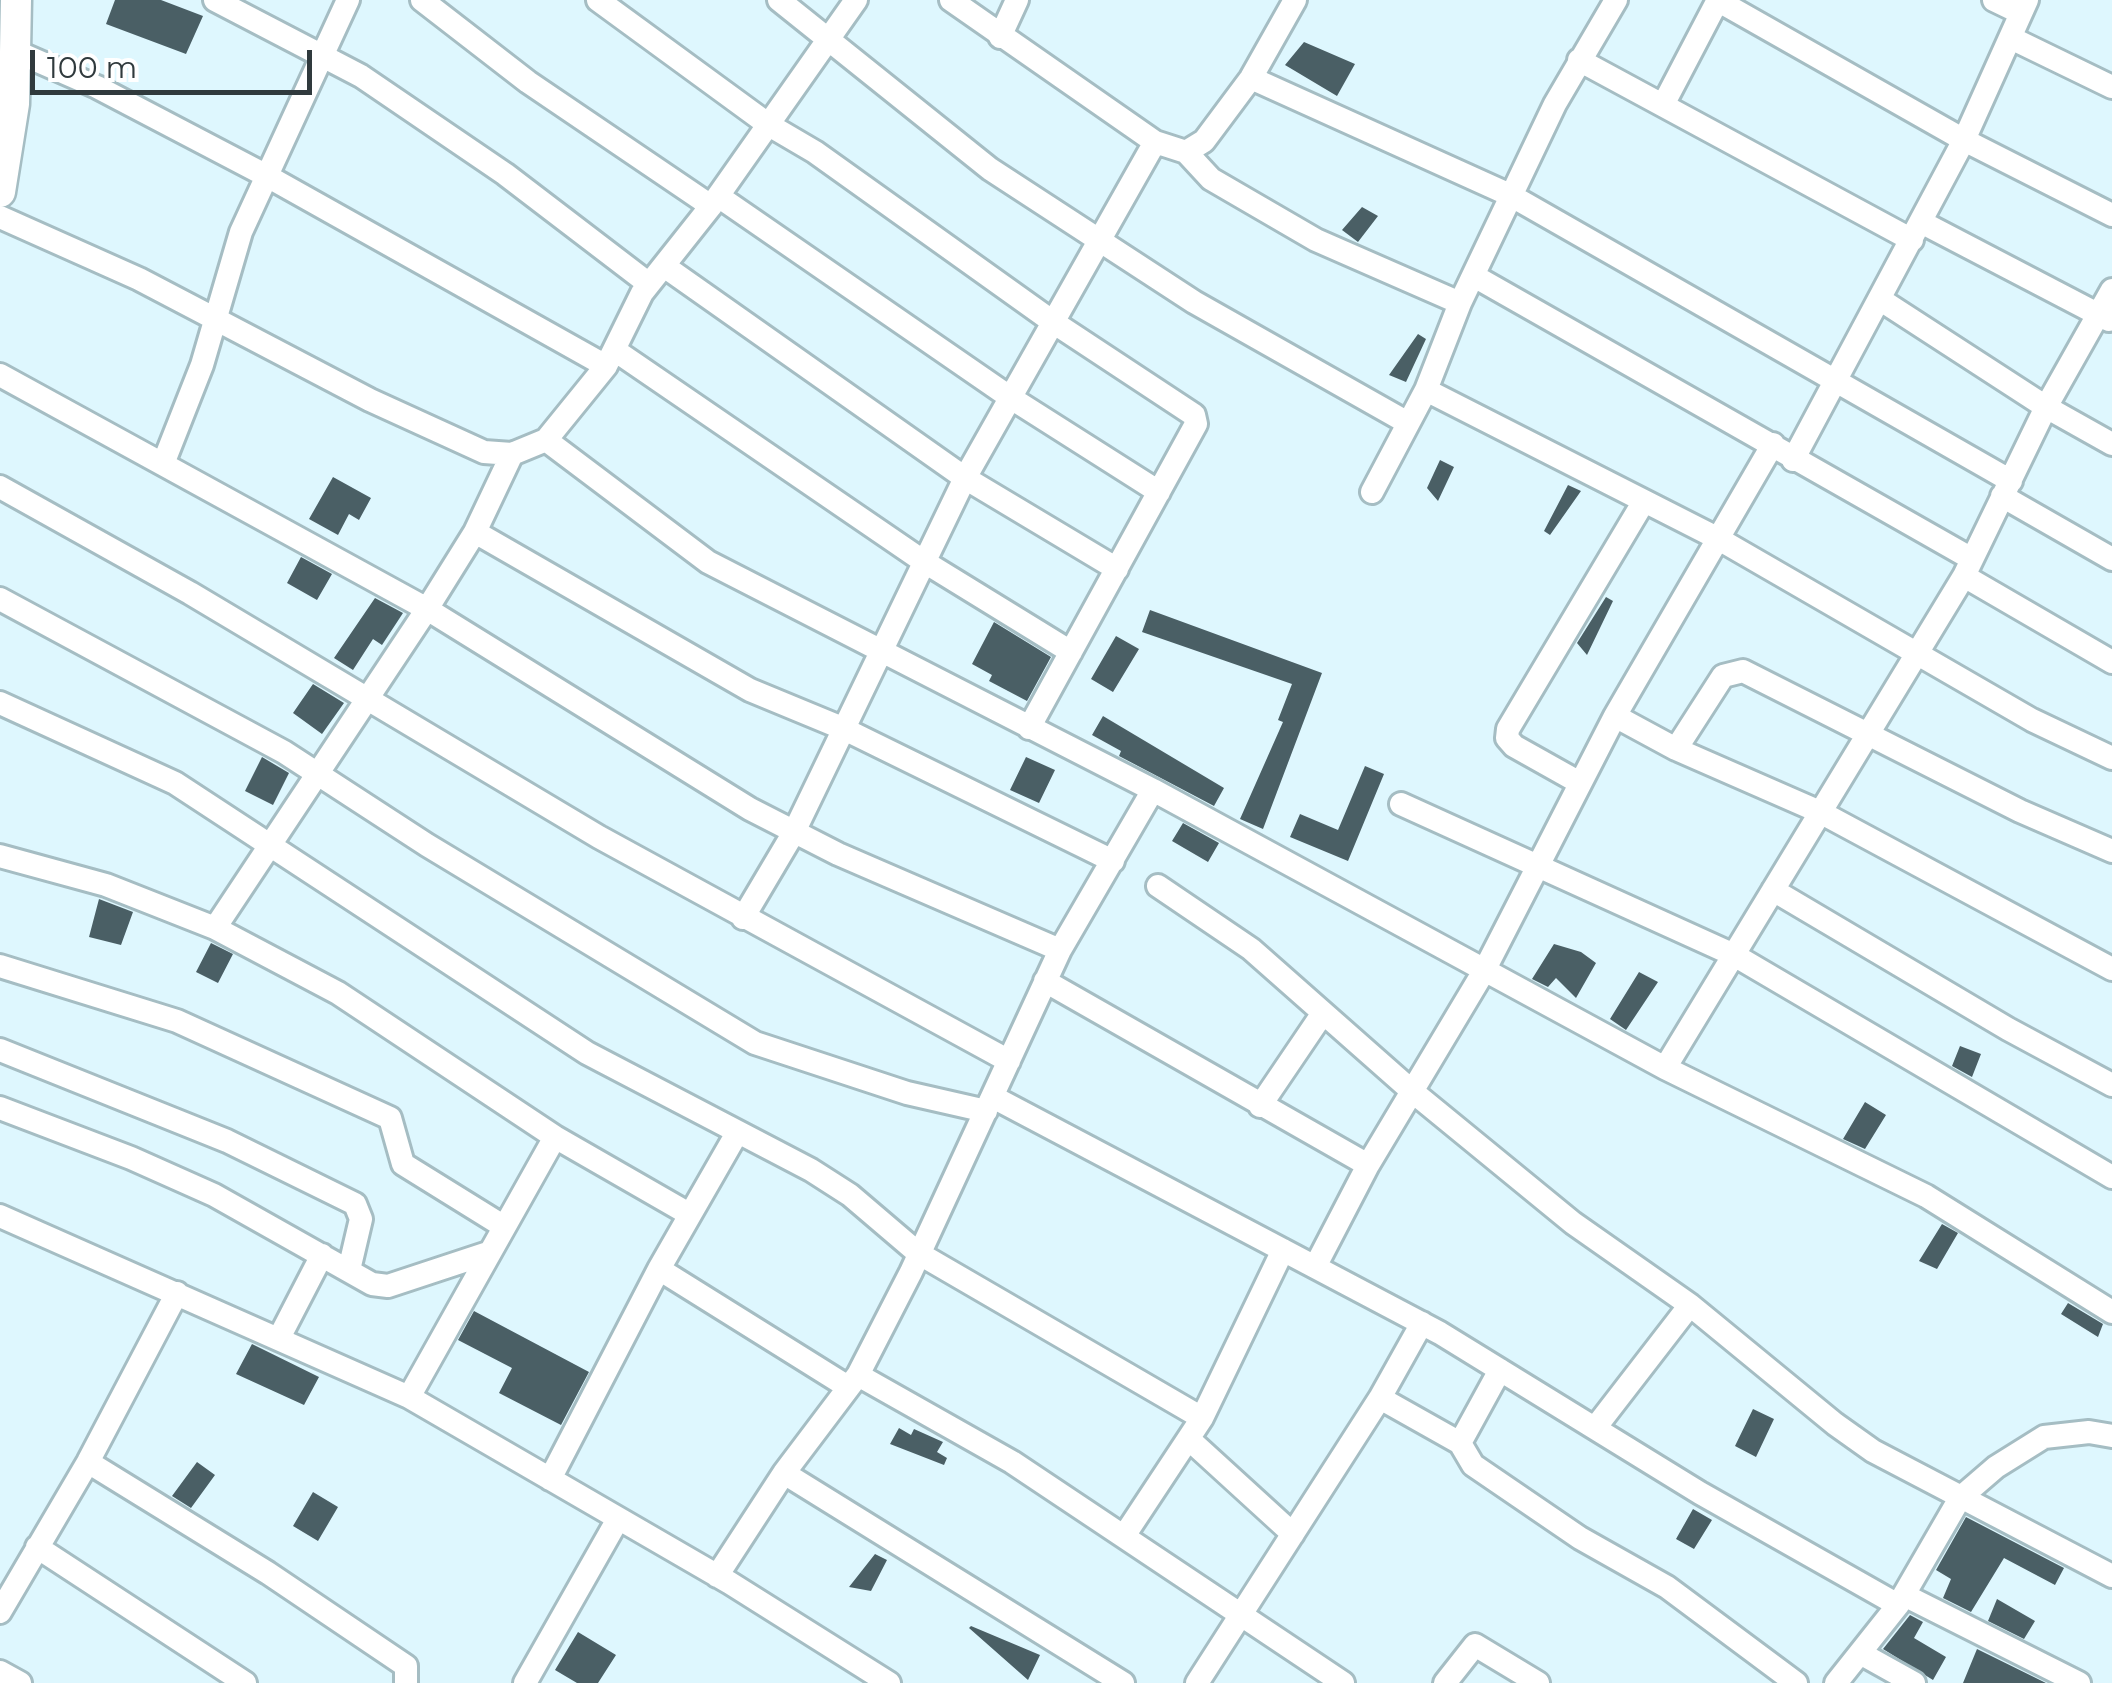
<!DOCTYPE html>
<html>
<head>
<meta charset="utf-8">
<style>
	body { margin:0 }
	#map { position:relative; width:2112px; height:1683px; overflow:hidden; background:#def7fe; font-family:Montserrat,sans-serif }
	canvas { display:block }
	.scale { position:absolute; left:30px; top:50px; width:282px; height:45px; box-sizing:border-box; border:5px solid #303a3d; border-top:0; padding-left:12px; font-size:30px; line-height:35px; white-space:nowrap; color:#303a3d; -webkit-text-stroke:8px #fff; paint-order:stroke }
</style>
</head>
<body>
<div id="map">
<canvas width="2112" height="1683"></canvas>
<div class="scale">100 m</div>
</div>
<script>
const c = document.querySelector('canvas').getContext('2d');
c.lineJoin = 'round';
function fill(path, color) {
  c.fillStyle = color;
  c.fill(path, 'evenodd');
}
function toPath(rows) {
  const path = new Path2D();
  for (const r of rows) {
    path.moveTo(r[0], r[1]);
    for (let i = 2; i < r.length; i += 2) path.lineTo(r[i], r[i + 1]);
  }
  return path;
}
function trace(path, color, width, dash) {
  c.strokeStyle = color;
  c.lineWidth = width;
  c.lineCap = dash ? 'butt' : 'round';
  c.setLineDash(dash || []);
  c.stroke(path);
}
const building = toPath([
	[115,0,161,0,203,16,186,54,106,24],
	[1304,42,1355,64,1337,96,1285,65],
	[1362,207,1378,216,1358,242,1342,230],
	[1418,334,1426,339,1406,382,1389,375],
	[1440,460,1454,467,1438,501,1427,488],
	[333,477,371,498,359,520,349,514,338,535,309,519],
	[1568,485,1581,491,1550,535,1544,531],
	[301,557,332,574,317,600,287,583],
	[1606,597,1613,601,1587,655,1577,643],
	[375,598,403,613,382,645,373,639,353,670,334,658],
	[1150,610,1322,673,1263,829,1240,819,1283,722,1278,720,1292,684,1142,632],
	[994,622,1051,657,1027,701,989,681,992,675,972,664],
	[1116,636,1139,649,1113,692,1091,679],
	[313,684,344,703,322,734,293,713],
	[1103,716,1224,788,1214,806,1119,756,1121,751,1092,735],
	[262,757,289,773,273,805,245,791],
	[1026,757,1055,770,1039,803,1010,790],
	[1365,766,1384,774,1348,861,1290,837,1300,814,1338,830],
	[1183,823,1219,843,1208,862,1172,841],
	[99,899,133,912,121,945,89,937],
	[211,943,233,954,218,983,196,972],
	[1554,944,1581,952,1596,963,1576,998,1556,978,1548,987,1532,979],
	[1639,972,1658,982,1626,1030,1610,1019],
	[1960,1046,1981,1054,1972,1077,1952,1066],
	[1865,1102,1886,1115,1865,1149,1843,1139],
	[1942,1224,1958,1233,1937,1269,1919,1261],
	[2068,1303,2103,1324,2098,1337,2061,1314],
	[474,1311,589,1372,561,1425,499,1393,512,1368,458,1340],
	[252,1344,319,1377,304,1405,236,1374],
	[1753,1409,1774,1419,1756,1457,1735,1446],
	[899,1428,911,1435,914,1429,943,1442,937,1452,947,1458,944,1465,890,1444],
	[197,1462,215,1475,191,1508,172,1496],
	[313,1492,338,1507,318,1541,293,1526],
	[1693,1509,1712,1520,1694,1549,1676,1539],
	[1966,1517,2064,1568,2055,1585,2004,1558,1971,1612,1943,1598,1951,1579,1936,1570],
	[875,1554,887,1560,871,1591,849,1587],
	[1997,1599,2035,1621,2024,1639,1988,1621],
	[1910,1615,1923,1622,1914,1638,1946,1657,1933,1680,1883,1649],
	[971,1626,1040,1655,1028,1680,969,1628],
	[578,1632,616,1655,598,1683,577,1683,555,1670],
	[1977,1649,2046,1683,1963,1683]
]);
const minor = toPath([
	[215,0,361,76,505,174,649,284],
	[422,0,528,82,711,206],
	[598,0,769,125,815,152,1053,322,1194,415,1196,424,1029,728],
	[779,0,990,169,1194,302,1408,423],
	[951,0,1155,142,1186,152,1211,179,1316,240,1460,303],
	[1717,0,1964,140,2112,215],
	[1994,0,2021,13],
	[1000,37,1017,0],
	[2011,38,2112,87],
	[17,52,97,87,267,176,606,366],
	[1579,60,1912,240],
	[1251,78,1510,195,2011,481],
	[1663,105,1718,0],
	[1186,152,1204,141,1251,78,1295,0],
	[718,196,1011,398,1159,492],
	[0,217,139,279,370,400,484,452,512,454,546,440,606,366,642,293,711,206,856,0],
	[1921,222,2109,320],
	[664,266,965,478,1117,569],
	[1474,276,1972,559],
	[1881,300,2046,407,2112,444],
	[616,351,923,561,1071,652],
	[0,375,427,609,750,809,838,854,1060,950],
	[1426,390,1717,538,2032,720,2112,758],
	[546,440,708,562,1153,790,1665,1068,1926,1196,2112,1312],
	[1793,460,1964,140,2027,0],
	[163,464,202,365,241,232,348,0],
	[0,487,190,593,599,837,1009,1061],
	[1372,492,1426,390,1460,303,1555,104,1616,0],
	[2002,496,2112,559],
	[475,532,750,690,842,728,1113,861],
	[1964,576,2112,662],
	[0,599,284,752,427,845,755,1043,907,1093,986,1111],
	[0,703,175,783,587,1053,811,1170,850,1195,918,1253,1202,1418],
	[1615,716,1676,749,1820,812,2112,969],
	[1676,749,1723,676,1743,671,2020,811,2112,851],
	[1580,783,1514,746,1507,738,1508,729,1644,501],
	[1401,804,1734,955,2112,1177],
	[0,856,106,885,215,928,338,993,555,1137,689,1214],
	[1158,886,1251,949,1413,1092,1573,1223,1690,1305,1835,1424,1873,1451,2112,1576],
	[1773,890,2008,1029,2112,1085],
	[743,918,794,832,965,478,1155,142],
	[215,928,427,609,475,532,512,454],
	[0,966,177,1021,390,1118,403,1164,503,1226],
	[1045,981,1368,1165],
	[0,1050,227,1141,355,1204,361,1219,349,1270],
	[1665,1068,1964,576,2046,407,2112,290],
	[993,1097,1440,1333,1700,1493,1898,1605],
	[1260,1106,1323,1013],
	[0,1108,131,1158,214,1195,372,1284,388,1286,488,1253],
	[0,1216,409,1397,730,1583,889,1683],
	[1315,1267,1368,1165,1484,971,1615,716,1773,444],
	[659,1269,848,1387],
	[1422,1323,1380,1398,1460,1443],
	[279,1338,322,1255],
	[1500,1370,1460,1443,1473,1465,1580,1538,1667,1587,1796,1683],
	[858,1375,1012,1462,1343,1683],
	[409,1397,555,1137],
	[1595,1428,1690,1305],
	[1190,1440,1293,1534],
	[88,1462,268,1573,406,1666,406,1683],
	[784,1473,1123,1683],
	[550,1479,659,1269,737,1133],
	[1124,1536,1202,1418,1283,1250],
	[37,1547,245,1683],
	[717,1576,784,1473,858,1375,911,1272,1060,950,1153,790],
	[1904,1595,2079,1683],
	[0,1612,88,1462,177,1293],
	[1860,1653,1914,1683],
	[0,1672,20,1683],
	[525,1683,618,1519],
	[1197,1683,1380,1398],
	[1445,1683,1475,1645,1538,1683],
	[1836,1683,1898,1605,1960,1498,1996,1467,2044,1437,2089,1432,2112,1436]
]);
const major = toPath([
	[0,192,14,104,16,0]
]);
fill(building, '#4a5f65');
trace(minor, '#a5bdc3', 28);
trace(major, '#a5bdc3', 35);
trace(minor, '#fff', 22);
trace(major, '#fff', 30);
</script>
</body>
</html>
